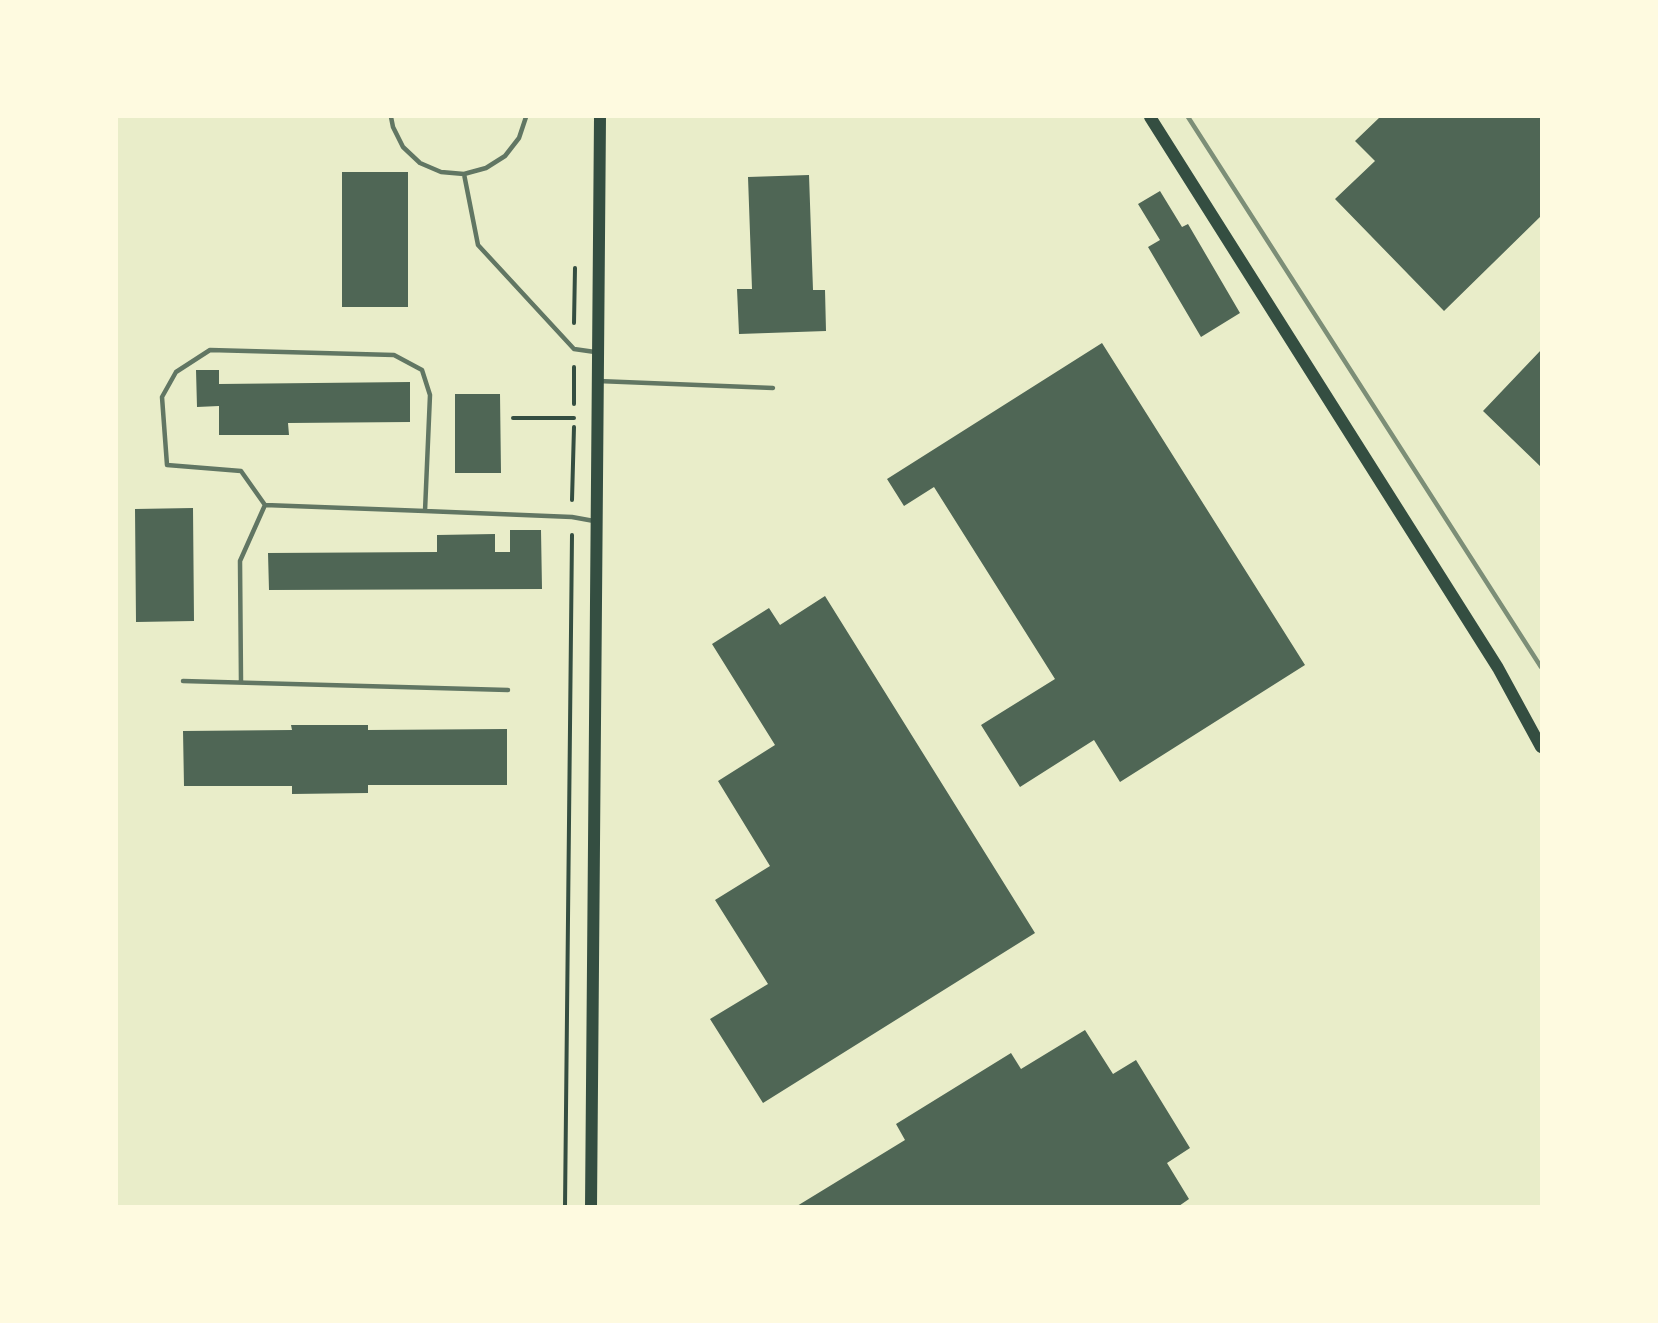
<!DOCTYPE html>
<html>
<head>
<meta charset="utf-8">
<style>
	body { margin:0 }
	#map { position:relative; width:1658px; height:1323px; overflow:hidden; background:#e9edc9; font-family:"Source Sans 3",sans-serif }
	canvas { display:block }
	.frame { position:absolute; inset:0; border:118px solid #fefae0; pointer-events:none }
</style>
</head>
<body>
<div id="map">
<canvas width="1658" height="1323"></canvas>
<div class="frame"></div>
</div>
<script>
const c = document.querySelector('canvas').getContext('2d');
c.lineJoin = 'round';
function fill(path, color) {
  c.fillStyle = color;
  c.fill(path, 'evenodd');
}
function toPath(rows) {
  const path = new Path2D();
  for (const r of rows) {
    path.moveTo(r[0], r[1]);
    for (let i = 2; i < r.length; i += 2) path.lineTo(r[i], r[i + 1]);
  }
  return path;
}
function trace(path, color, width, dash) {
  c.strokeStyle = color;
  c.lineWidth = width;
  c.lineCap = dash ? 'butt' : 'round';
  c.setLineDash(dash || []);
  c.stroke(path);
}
const building = toPath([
	[1380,117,1541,117,1541,216,1444,311,1335,199,1375,161,1355,141],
	[342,172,408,172,408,307,342,307],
	[809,175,813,290,825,290,826,331,739,334,737,289,752,289,748,177],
	[1160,191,1182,227,1188,224,1240,313,1201,337,1148,247,1160,240,1138,204],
	[1102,343,1305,665,1120,782,1094,740,1020,787,981,725,1055,679,934,487,904,506,887,479],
	[1541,350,1541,467,1483,411],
	[196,370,219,370,219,384,410,382,410,422,288,423,289,435,219,435,219,406,197,407],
	[455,394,500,394,501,473,455,473],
	[193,508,194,621,136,622,135,509],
	[510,530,541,530,542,589,269,590,268,553,437,552,437,535,495,534,495,552,510,552],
	[825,596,1035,933,763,1103,710,1019,768,984,715,900,770,866,718,781,775,745,712,644,769,608,780,625],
	[291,725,368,725,368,730,507,729,507,785,368,785,368,793,292,794,292,786,184,786,183,731,292,730],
	[1085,1030,1113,1074,1136,1060,1190,1148,1167,1163,1189,1199,1179,1206,797,1206,905,1140,896,1124,1011,1053,1021,1069]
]);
const path = toPath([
	[574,323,575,268],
	[574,367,574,404],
	[513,418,574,418],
	[572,500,574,427],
	[565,1206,572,535]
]);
const service = toPath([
	[391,117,393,127,403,147,420,163,441,172,464,174,486,168,505,156,519,138,526,117],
	[464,174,478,245,574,349,595,352],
	[598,381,773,388],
	[425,511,430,395,422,370,394,355,210,350,176,372,162,397,167,465,241,471,265,505,425,511,572,517,594,521],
	[183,681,508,690],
	[241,682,240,561,265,505]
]);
const secondary = toPath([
	[1150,117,1498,668,1541,747],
	[591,1206,600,117]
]);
const rail = toPath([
	[1188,117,1541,667]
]);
fill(building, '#4f6655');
trace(path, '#344e41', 4);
trace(service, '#617663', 4.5);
trace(secondary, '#344e41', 12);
trace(rail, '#7c8e77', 4.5);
</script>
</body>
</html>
